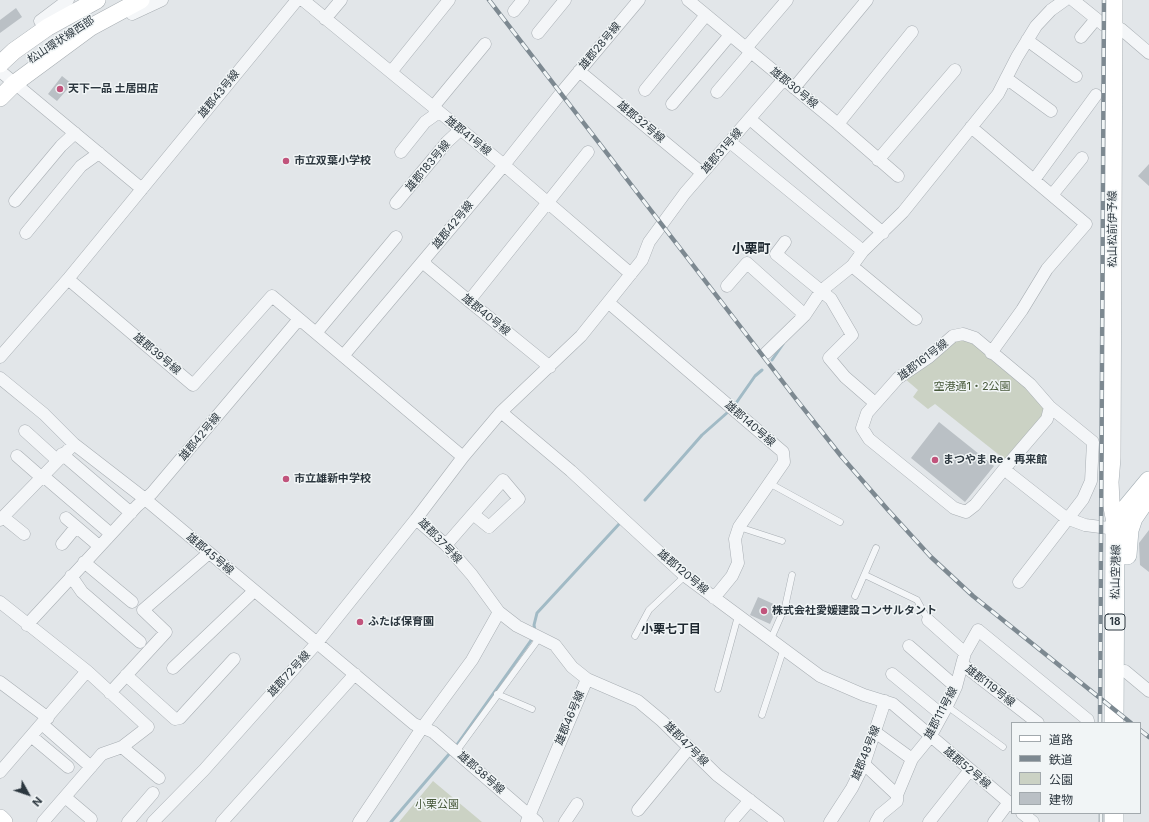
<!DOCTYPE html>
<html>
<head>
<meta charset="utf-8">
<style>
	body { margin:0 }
	#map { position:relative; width:1149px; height:822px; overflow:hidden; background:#e2e6e9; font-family:Inter,"Noto Sans JP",sans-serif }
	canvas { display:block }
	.legend { position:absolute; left:1011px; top:722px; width:130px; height:92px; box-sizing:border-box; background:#f1f5f6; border:1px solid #a2a9ad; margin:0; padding:5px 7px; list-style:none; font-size:12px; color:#2c373f }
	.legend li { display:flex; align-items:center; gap:8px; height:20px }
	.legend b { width:20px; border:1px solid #a2a9ad }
	.north { position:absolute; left:8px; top:774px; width:40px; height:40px; -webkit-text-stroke:3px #f1f5f6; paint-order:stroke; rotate:130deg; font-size:11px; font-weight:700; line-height:16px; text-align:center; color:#2c373f }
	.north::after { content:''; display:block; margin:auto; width:14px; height:18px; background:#2c373f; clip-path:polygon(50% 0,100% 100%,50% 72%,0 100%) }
</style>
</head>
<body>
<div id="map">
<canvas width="1149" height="822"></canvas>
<ul class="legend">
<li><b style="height:5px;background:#fff"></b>道路</li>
<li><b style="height:5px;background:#7d8991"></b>鉄道</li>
<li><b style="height:11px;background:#cbd2c4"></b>公園</li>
<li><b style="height:11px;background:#bac0c5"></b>建物</li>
</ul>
<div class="north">N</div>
</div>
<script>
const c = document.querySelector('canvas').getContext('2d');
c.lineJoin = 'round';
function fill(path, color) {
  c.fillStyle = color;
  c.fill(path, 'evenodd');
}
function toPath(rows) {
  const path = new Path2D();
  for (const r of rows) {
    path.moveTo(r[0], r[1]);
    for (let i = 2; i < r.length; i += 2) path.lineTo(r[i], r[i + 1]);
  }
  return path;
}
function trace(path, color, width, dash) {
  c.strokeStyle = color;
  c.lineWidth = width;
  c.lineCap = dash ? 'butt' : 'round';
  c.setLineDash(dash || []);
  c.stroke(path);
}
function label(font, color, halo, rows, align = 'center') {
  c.font = font + ' Inter,"Noto Sans JP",sans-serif';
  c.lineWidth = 3;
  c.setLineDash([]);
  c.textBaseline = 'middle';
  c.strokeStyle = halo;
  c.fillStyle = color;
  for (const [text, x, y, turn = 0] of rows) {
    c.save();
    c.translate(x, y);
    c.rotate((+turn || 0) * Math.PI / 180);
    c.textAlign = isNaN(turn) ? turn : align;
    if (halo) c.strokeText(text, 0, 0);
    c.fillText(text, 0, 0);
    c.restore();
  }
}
const green = toPath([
	[956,340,970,340,1031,391,1044,408,1044,413,1008,458,1003,458,935,404,928,409,913,397,918,390,904,378],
	[433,781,482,822,399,822]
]);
const stream = toPath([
	[772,360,783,344],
	[734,406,755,376,762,370],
	[645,500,702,435,728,412],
	[535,631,534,625,537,613,620,523],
	[456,746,532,639],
	[391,822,450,753]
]);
const building = toPath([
	[16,8,22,17,0,33,0,20],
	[62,76,72,84,57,101,48,94],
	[1149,164,1149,186,1138,176],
	[939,422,994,466,965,502,911,458],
	[1149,530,1149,572,1140,565,1139,543],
	[758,597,778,606,770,624,750,615]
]);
const lane = toPath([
	[769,483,840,522],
	[739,527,782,541],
	[865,575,917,600,928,620],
	[855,596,876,548],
	[635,636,649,610,685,576],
	[770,641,785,607,792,575],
	[718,689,738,616],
	[497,694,532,709],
	[947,706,1003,747],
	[762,715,783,651],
	[456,752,540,637]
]);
const street = toPath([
	[303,0,504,165,631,274],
	[688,0,838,124,898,176],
	[1073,0,1104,25,1121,29,1149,53],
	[514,11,523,0],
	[132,14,162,0],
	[325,19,341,0],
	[40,21,68,0],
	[538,33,565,0],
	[1081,37,1096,19],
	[1027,40,1076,76],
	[746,48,787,0],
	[0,71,142,189],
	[579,71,702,173],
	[391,72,449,0],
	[1006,78,1051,111],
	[794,88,867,0],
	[645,90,706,15],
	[717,92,751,52],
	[672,104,730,35],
	[433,107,485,44],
	[750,119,883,233],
	[838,124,912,32],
	[971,127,1086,224,1047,269,1022,310,991,353],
	[730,142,863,251],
	[401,152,425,122,439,112],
	[878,160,955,70],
	[1034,180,1096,95],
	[1052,195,1082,158],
	[15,201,61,146,75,133],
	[396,203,447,142,460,130],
	[26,233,81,166,99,153],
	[785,242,776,254,831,299,852,335,829,358,845,377,875,403],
	[424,261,427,266,469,301,550,367],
	[852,266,916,319],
	[68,279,193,385,272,296,463,457],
	[727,286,747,263,805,315],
	[469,301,588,152],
	[609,303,783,452,784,462,739,527,735,539,738,563,732,576,714,598],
	[316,333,396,237],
	[766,353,805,315,821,291,852,266,863,251,903,212,998,94,1017,57,1036,26,1051,10,1065,0],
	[343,356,504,165,561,93,639,0],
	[0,357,68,279,297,0],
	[0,378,44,414,74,444,145,499,414,724,433,732,537,822],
	[501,412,571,471,685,576,820,676,864,695,893,704,1012,805],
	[25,431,57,460],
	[62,454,131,513],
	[17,456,41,477],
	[1005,468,975,505,966,512,954,508,869,439,862,428,867,413,898,378,929,357,953,336,963,334,975,338,1030,384,1050,407,1047,419,1005,468,1010,474,1066,518,1085,525,1116,529],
	[42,475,111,534],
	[3,517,24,534],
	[66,518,99,546],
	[0,520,74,444],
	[62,544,76,527],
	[446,545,473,514,503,480,519,499,489,527,473,514],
	[84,562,132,602],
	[71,576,82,592,140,642],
	[1019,582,1083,499,1091,481,1093,442,1050,407],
	[0,602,87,671,0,772],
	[499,612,517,626,555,645,572,667,587,679,527,821],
	[928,620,965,653],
	[27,625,137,506,152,493,299,319],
	[909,646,956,687],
	[962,664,1038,723],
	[173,668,254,591],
	[1125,671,1149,691],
	[892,674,942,715],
	[126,675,175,719,180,718,234,659],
	[587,679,638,701,662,721,717,775,778,822],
	[0,682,48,718],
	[110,693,166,632,143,610,209,553],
	[42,724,91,767],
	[875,732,912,759],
	[31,736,68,767],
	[122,747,159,778],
	[864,764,897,795,912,759,930,737,947,706,956,687,965,653,978,630,1088,720,1088,723],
	[65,797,91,819],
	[638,810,689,748],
	[1022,813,1033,822],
	[43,822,102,754,122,747,148,727,87,671],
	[128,822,153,793],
	[153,822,204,770,316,644,416,519],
	[222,822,355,674],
	[359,822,422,728,472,660,499,612,472,575,446,545,416,519,463,457,501,412,581,336,642,260,649,242,685,193,784,79],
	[565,822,577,804],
	[731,822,750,800],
	[830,822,852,788,864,764,885,701],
	[876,822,880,815,897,801,897,795],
	[929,822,970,770],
	[994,822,1009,802]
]);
const secondary = toPath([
	[1114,0,1112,458,1110,482,1111,502,1115,522],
	[0,64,14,51,48,27,97,0],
	[0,98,15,83,91,27,141,0],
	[0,818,4,822]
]);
const primary = toPath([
	[1127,555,1129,530,1133,518,1144,502],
	[1114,723,1115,522,1149,481],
	[1114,822,1114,813]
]);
const rail = toPath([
	[489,0,796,399,841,456,888,510,931,557,973,596,1131,723],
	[1100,723,1104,0],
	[1140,730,1149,737],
	[1101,813,1101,822]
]);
const markers = [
	[60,89,4,"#c1547c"],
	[286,161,4,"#c1547c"],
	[935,460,4,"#c1547c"],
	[286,479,4,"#c1547c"],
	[764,611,4,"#c1547c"],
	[360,622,4,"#c1547c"]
];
const shields = [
	[1115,622,20]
];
const shieldNames = [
	["18",1115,622]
];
const streetNames = [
	["松山環状線西部",61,40,-33],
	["雄郡28号線",600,46,-50],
	["雄郡30号線",794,88,39],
	["雄郡43号線",219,94,-51],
	["雄郡32号線",641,122,40],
	["雄郡41号線",468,136,39],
	["雄郡31号線",722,151,-49],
	["雄郡183号線",428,166,-50],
	["雄郡42号線",453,225,-51],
	["松山松前伊予線",1113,229,-90],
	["雄郡40号線",486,315,39],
	["雄郡39号線",157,354,40],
	["雄郡161号線",923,360,-37],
	["雄郡140号線",750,424,41],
	["雄郡42号線",200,437,-50],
	["雄郡37号線",440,541,46],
	["雄郡45号線",210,554,40],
	["雄郡120号線",683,572,40],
	["松山空港線",1116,572,-89],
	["雄郡72号線",289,674,-48],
	["雄郡119号線",990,686,38],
	["雄郡111号線",941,713,-62],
	["雄郡46号線",570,718,-67],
	["雄郡47号線",686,744,45],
	["雄郡48号線",866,753,-68],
	["雄郡52号線",967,768,40],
	["雄郡38号線",481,773,41]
];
const poiNames = [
	["天下一品 土居田店",68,89],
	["市立双葉小学校",294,161],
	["まつやま Re・再来館",943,460],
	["市立雄新中学校",294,479],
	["株式会社愛媛建設コンサルタント",772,611],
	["ふたば保育園",368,622]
];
const parkNames = [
	["空港通1・2公園",972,387],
	["小栗公園",437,805]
];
const neighbourhoodNames = [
	["小栗七丁目",671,629]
];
const quarterNames = [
	["小栗町",751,249]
];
fill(green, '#cbd2c4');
trace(stream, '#a1bac5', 3);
fill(building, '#bac0c5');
trace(lane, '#a8aeb3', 7);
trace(street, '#a8aeb3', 13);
trace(secondary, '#a8aeb3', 18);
trace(primary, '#a2adb3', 20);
trace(lane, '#f4f6f8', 6);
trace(street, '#f4f6f8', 12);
trace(secondary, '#fff', 17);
trace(primary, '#fff', 19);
trace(rail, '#7d8991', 4.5);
trace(rail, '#f1f5f6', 3, [9]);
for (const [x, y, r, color] of markers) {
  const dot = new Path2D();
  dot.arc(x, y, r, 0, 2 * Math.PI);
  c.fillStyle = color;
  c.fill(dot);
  trace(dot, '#f1f5f6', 1.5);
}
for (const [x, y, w] of shields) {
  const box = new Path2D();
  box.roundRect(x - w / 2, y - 8, w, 16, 3);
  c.fillStyle = '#f1f5f6';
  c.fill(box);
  trace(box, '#2c373f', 1);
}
label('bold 10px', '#2c373f', null, shieldNames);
label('11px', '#2c373f', '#f1f5f6', streetNames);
label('bold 11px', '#2c373f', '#f1f5f6', poiNames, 'left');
label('11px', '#47593a', '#f1f5f6', parkNames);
label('bold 12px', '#1e2830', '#f1f5f6', neighbourhoodNames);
label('bold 13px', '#1e2830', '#f1f5f6', quarterNames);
</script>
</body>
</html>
